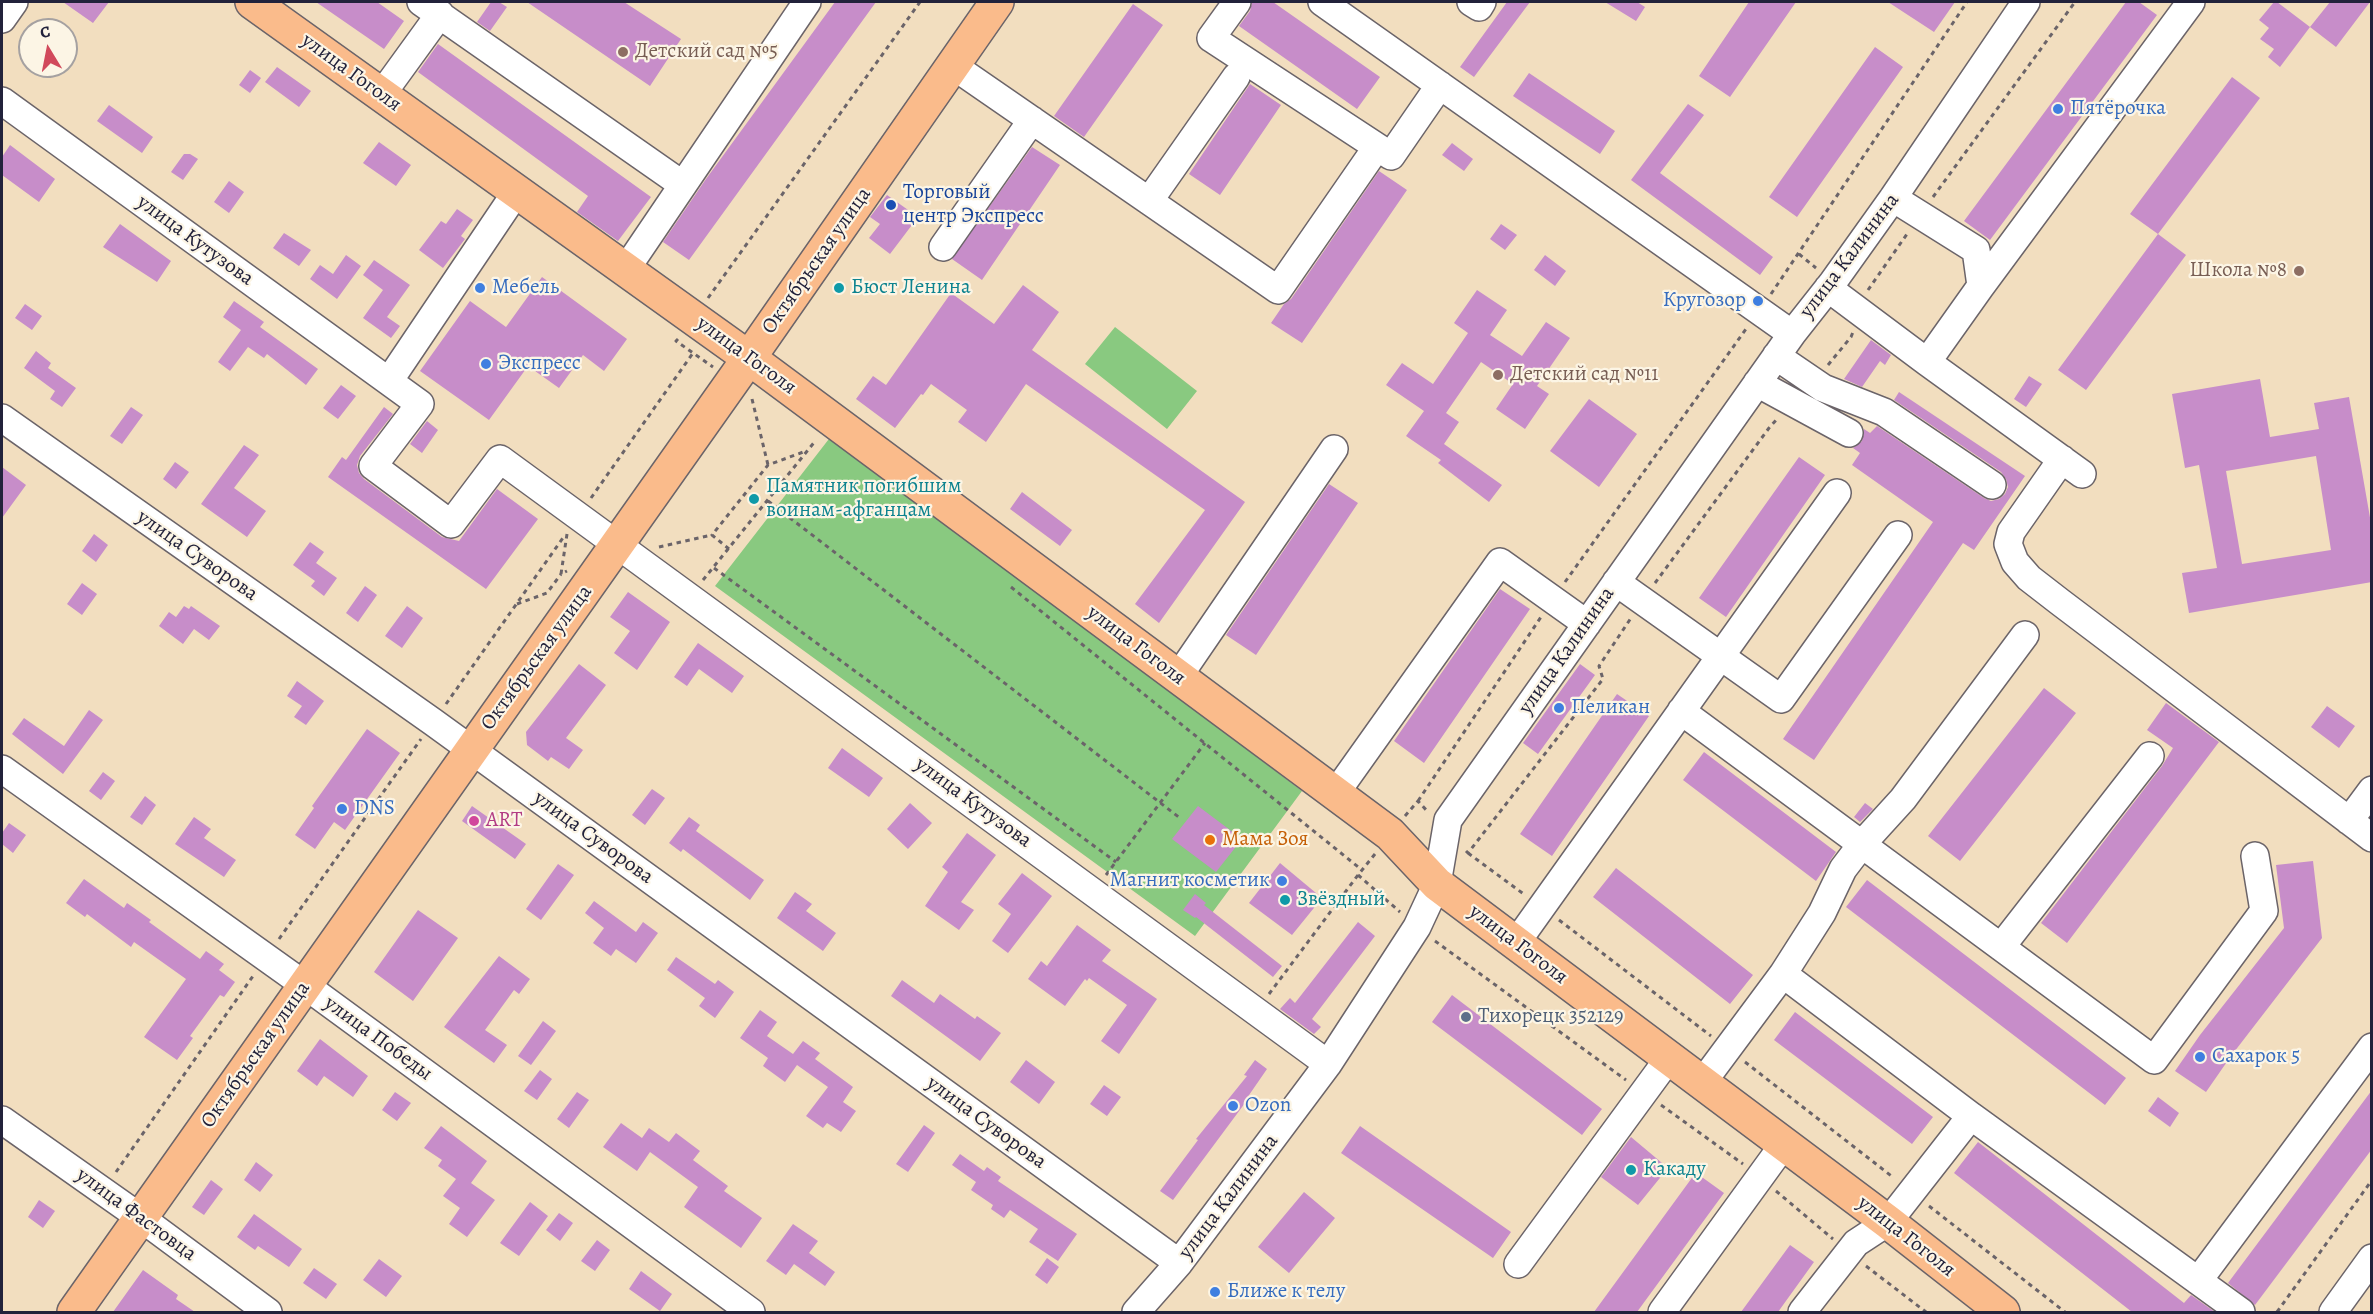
<!DOCTYPE html>
<html>
<head>
<meta charset="utf-8">
<style>
	body { margin:0 }
	#map { position:relative; width:2373px; height:1314px; overflow:hidden; background:#f2debf; font-family:Alegreya,serif }
	canvas { display:block }
	.frame { position:absolute; inset:0; border:3px solid #22223b; pointer-events:none }
	.north { position:absolute; left:18px; top:18px; width:60px; height:60px; box-sizing:border-box; background:#fcf5e5; border:2px solid #a5a1a1; border-radius:50%; rotate:350deg; font-size:16px; font-weight:700; line-height:24px; text-align:center; color:#22223b }
	.north::after { content:''; display:block; margin:auto; width:21px; height:27px; background:#d1495b; clip-path:polygon(50% 0,100% 100%,50% 72%,0 100%) }
</style>
</head>
<body>
<div id="map">
<canvas width="2373" height="1314"></canvas>
<div class="frame"></div>
<div class="north">С</div>
</div>
<script>
const c = document.querySelector('canvas').getContext('2d');
c.lineJoin = 'round';
function fill(path, color) {
  c.fillStyle = color;
  c.fill(path, 'evenodd');
}
function toPath(rows) {
  const path = new Path2D();
  for (const r of rows) {
    path.moveTo(r[0], r[1]);
    for (let i = 2; i < r.length; i += 2) path.lineTo(r[i], r[i + 1]);
  }
  return path;
}
function trace(path, color, width, dash) {
  c.strokeStyle = color;
  c.lineWidth = width;
  c.lineCap = dash ? 'butt' : 'round';
  c.setLineDash(dash || []);
  c.stroke(path);
}
function label(font, color, halo, rows, align = 'center') {
  c.font = font + ' Alegreya,serif';
  c.lineWidth = 4.5;
  c.setLineDash([]);
  c.textBaseline = 'middle';
  c.strokeStyle = halo;
  c.fillStyle = color;
  for (const [text, x, y, turn = 0] of rows) {
    c.save();
    c.translate(x, y);
    c.rotate((+turn || 0) * Math.PI / 180);
    c.textAlign = isNaN(turn) ? turn : align;
    if (halo) c.strokeText(text, 0, 0);
    c.fillText(text, 0, 0);
    c.restore();
  }
}
const green = toPath([
	[1115,327,1197,391,1167,429,1085,364],
	[832,435,1302,791,1195,936,715,586]
]);
const building = toPath([
	[63,2,109,2,93,23],
	[316,2,377,2,404,21,384,49],
	[491,2,499,2,507,7,490,31,477,22],
	[527,2,624,2,681,39,650,86],
	[835,2,876,2,689,260,663,242,706,179],
	[1252,2,1273,2,1380,77,1357,109,1239,26,1250,11],
	[1507,2,1530,2,1474,77,1460,67],
	[1605,2,1637,2,1645,7,1636,21],
	[1749,2,1796,2,1730,97,1699,76],
	[1888,2,1955,2,1934,32],
	[2126,2,2139,2,2157,15,1990,240,1964,221],
	[2274,2,2277,2,2310,27,2280,67,2268,57,2274,49,2260,39,2269,28,2259,20],
	[2330,2,2370,2,2336,47,2310,27],
	[1133,4,1163,25,1084,137,1054,116],
	[438,44,651,197,618,241,577,212,588,196,418,72],
	[1875,47,1903,67,1797,217,1769,197],
	[277,67,311,91,299,107,265,82],
	[250,70,261,78,250,93,239,85],
	[1529,73,1615,131,1600,154,1513,96],
	[2232,77,2260,98,2158,234,2130,214],
	[1250,84,1281,105,1220,195,1189,174],
	[1688,104,1704,115,1660,173,1773,257,1760,275,1631,180],
	[109,105,153,137,142,153,97,121],
	[379,142,411,165,396,186,363,163],
	[1452,143,1473,159,1464,171,1442,155],
	[10,145,55,179,39,202,2,175,2,157],
	[1032,147,1060,165,982,280,952,259],
	[184,154,190,154,198,159,183,180,171,172],
	[1379,171,1407,190,1302,343,1271,323,1284,304,1291,299],
	[229,181,244,192,229,213,214,202],
	[887,195,918,217,890,254,869,238,880,224,870,217],
	[457,209,473,220,461,236,465,239,443,268,419,250,441,221,446,224],
	[120,224,171,261,157,282,103,247],
	[1501,224,1517,235,1505,250,1490,239],
	[284,233,311,250,299,266,273,248],
	[2158,234,2186,255,2086,390,2058,370],
	[346,255,361,266,337,299,310,279,320,265,333,274],
	[1545,255,1566,271,1555,286,1534,270],
	[374,260,410,285,387,317,400,326,391,338,363,318,383,290,363,275],
	[542,277,627,339,604,371,583,355,559,388,528,366,489,420,420,371,470,301,506,327],
	[1023,285,1059,312,1032,350,1245,502,1159,623,1135,604,1205,510,1026,384,986,442,958,422,967,410,931,384,923,395,921,394,895,428,856,399,873,376,886,385,951,293,994,324],
	[1477,290,1507,310,1490,335,1522,356,1546,322,1570,338,1537,386,1549,394,1525,429,1496,409,1513,384,1481,362,1446,413,1459,422,1444,444,1502,485,1489,502,1438,463,1441,460,1406,436,1424,411,1386,385,1402,363,1433,384,1468,333,1454,323],
	[234,301,264,322,260,327,318,369,306,385,267,354,264,358,248,347,230,371,218,362,241,330,223,317],
	[25,304,42,316,32,330,15,318],
	[1871,340,1891,355,1885,365,1880,361,1862,387,1844,379],
	[36,351,51,363,48,368,76,388,62,407,50,399,55,391,24,368],
	[2029,376,2042,384,2026,407,2014,399],
	[2260,379,2270,437,2319,429,2314,403,2349,397,2372,529,2372,582,2189,613,2182,573,2217,568,2199,465,2185,468,2172,394],
	[2316,456,2331,550,2242,564,2226,471],
	[341,385,356,396,338,419,323,408],
	[1899,392,2025,476,1974,550,1963,543,1814,760,1783,739,1933,522,1852,465,1860,453,1853,448,1862,441,1864,429,1870,433,1877,426,1984,498,1991,501,1999,499,2005,494,2008,487,2006,479,2001,472,1894,400],
	[1589,399,1637,434,1599,487,1550,451],
	[131,407,143,415,122,444,110,436],
	[384,407,393,414,360,456,357,465,359,473,364,479,442,537,459,541,497,489,538,519,486,589,328,477,342,457,346,460],
	[427,421,438,430,422,453,410,444],
	[244,445,259,455,234,488,266,511,247,537,201,504],
	[1799,457,1825,475,1726,617,1699,598],
	[175,462,189,472,176,489,163,479],
	[2,467,26,485,2,518],
	[1329,484,1358,503,1256,655,1226,635],
	[1022,492,1072,530,1060,546,1010,509],
	[94,534,108,545,96,562,82,551],
	[310,542,324,552,316,563,337,578,324,596,311,586,315,581,293,565],
	[82,583,97,594,82,615,67,604],
	[365,586,377,595,358,622,346,613],
	[1500,589,1530,609,1424,763,1394,741],
	[628,592,670,622,637,670,614,653,630,631,610,617],
	[184,606,189,609,191,606,220,626,209,640,194,629,183,644,159,626,169,612,176,617],
	[407,606,423,618,402,648,385,636],
	[698,643,744,676,732,693,699,669,687,686,674,677],
	[579,664,606,685,566,738,583,750,569,769,551,757,548,761,527,745,526,732],
	[1580,664,1595,675,1538,754,1523,743],
	[297,681,324,701,306,725,294,717,302,706,287,696],
	[2044,688,2076,713,1960,861,1928,836],
	[1617,694,1649,716,1552,856,1520,834],
	[2166,703,2219,742,2067,943,2041,923,2162,766,2173,748,2147,730],
	[2327,706,2355,726,2339,748,2311,727],
	[89,710,103,720,63,774,12,734,24,718,64,746],
	[367,729,400,753,345,830,334,822,315,849,295,835,314,808,312,806],
	[842,748,883,778,869,797,828,768],
	[1704,752,1836,852,1816,881,1683,780],
	[103,772,115,781,101,800,89,791],
	[652,789,665,798,645,825,632,815],
	[145,796,156,805,142,825,130,817],
	[910,803,932,823,908,849,887,829],
	[1865,803,1873,809,1860,822,1854,817],
	[472,806,526,844,515,859,462,821],
	[1198,806,1242,839,1216,872,1172,839],
	[194,817,211,829,204,838,236,860,224,877,175,844],
	[689,817,700,825,696,831,764,880,750,900,683,849,681,852,669,843],
	[9,823,26,835,13,853,2,844,2,833],
	[967,833,996,855,961,902,974,910,959,930,925,906,948,872,942,867],
	[2313,861,2322,938,2231,1056,2206,1092,2175,1071,2200,1035,2284,928,2276,865],
	[1280,863,1322,898,1292,935,1249,903],
	[558,864,574,875,541,920,526,909],
	[1616,868,1753,975,1730,1004,1593,897],
	[1022,873,1052,896,1008,953,992,941,1011,914,998,904],
	[84,879,124,908,127,903,151,920,149,922,200,959,206,951,224,964,219,970,235,982,224,997,220,995,190,1036,193,1038,177,1060,144,1037,186,979,134,942,131,947,87,914,85,917,66,903],
	[1867,880,2126,1078,2105,1105,1846,907],
	[795,892,812,904,806,911,836,933,823,951,777,918],
	[1195,894,1206,903,1204,905,1282,966,1273,977,1196,917,1195,918,1183,910],
	[594,901,636,932,643,922,658,933,636,963,616,949,611,956,593,943,604,928,585,913],
	[418,910,458,938,413,1001,374,972],
	[1358,922,1375,936,1312,1019,1321,1027,1314,1034,1280,1009,1290,998,1295,1003],
	[1077,925,1111,950,1102,961,1157,999,1119,1054,1101,1041,1127,1005,1089,978,1087,981,1085,979,1065,1006,1028,979,1041,961,1047,966],
	[499,956,530,979,519,994,514,990,485,1030,507,1045,494,1063,444,1027],
	[676,957,715,984,718,980,734,992,715,1018,699,1006,705,998,667,970],
	[902,980,934,1003,940,994,975,1019,977,1016,1001,1033,980,1061,891,996],
	[1452,995,1602,1109,1582,1135,1432,1022],
	[760,1010,777,1022,767,1036,793,1054,803,1041,820,1053,815,1059,853,1087,843,1102,856,1111,841,1132,827,1123,823,1128,806,1116,828,1087,797,1065,785,1082,763,1066,768,1058,740,1038],
	[1795,1012,1933,1117,1912,1144,1774,1040],
	[543,1021,556,1031,531,1065,518,1056],
	[320,1039,368,1076,353,1097,324,1076,317,1086,297,1071],
	[1026,1060,1055,1082,1039,1104,1010,1082],
	[1255,1060,1267,1069,1247,1098,1248,1099,1173,1200,1160,1191,1198,1140,1196,1139,1247,1076,1244,1075],
	[540,1070,552,1079,537,1100,524,1091],
	[1104,1085,1121,1097,1107,1116,1090,1104],
	[2372,1090,2372,1149,2255,1305,2228,1283],
	[395,1092,411,1103,397,1121,382,1110],
	[577,1092,589,1100,569,1128,557,1119],
	[2158,1097,2179,1113,2170,1127,2148,1111],
	[621,1123,642,1138,649,1128,669,1142,676,1133,700,1151,693,1160,728,1186,724,1191,762,1218,741,1248,684,1207,698,1187,650,1152,637,1171,603,1147],
	[924,1125,935,1133,908,1172,896,1164],
	[441,1126,487,1161,471,1183,495,1200,467,1237,449,1224,460,1208,443,1196,456,1179,438,1166,442,1160,424,1148],
	[1360,1126,1511,1232,1493,1258,1341,1153],
	[1631,1137,1668,1168,1638,1205,1601,1177],
	[1978,1142,2184,1303,2191,1295,2215,1312,2132,1312,1954,1173],
	[960,1154,984,1171,987,1167,1001,1177,998,1181,1077,1234,1058,1261,1029,1242,1038,1229,1010,1210,1004,1218,991,1209,993,1205,971,1190,976,1182,952,1165],
	[256,1162,273,1175,260,1192,244,1180],
	[1694,1175,1699,1175,1724,1193,1637,1312,1594,1312],
	[211,1180,223,1189,204,1215,192,1207],
	[1304,1192,1335,1218,1289,1273,1258,1247],
	[39,1200,55,1211,43,1228,28,1217],
	[530,1202,548,1216,519,1256,500,1243],
	[559,1213,573,1223,560,1241,546,1230],
	[254,1214,302,1249,289,1267,258,1246,255,1250,237,1237],
	[793,1224,818,1241,809,1253,835,1272,825,1286,794,1264,786,1275,766,1261],
	[597,1240,610,1250,595,1271,581,1261],
	[1790,1245,1814,1262,1778,1312,1741,1312],
	[1047,1258,1059,1267,1047,1284,1035,1275],
	[379,1259,402,1276,386,1297,363,1280],
	[314,1268,337,1284,326,1299,303,1283],
	[143,1270,178,1295,176,1299,195,1312,113,1312],
	[641,1271,672,1294,660,1311,629,1289]
]);
const path = toPath([
	[1933,197,2075,2],
	[1799,254,1816,268],
	[1868,290,1907,234],
	[1771,294,1967,2],
	[708,298,920,2],
	[678,339,676,341,713,367],
	[1828,365,1851,337,1853,332],
	[752,399,768,465],
	[591,498,693,353],
	[768,501,1180,818],
	[567,534,561,574,567,571],
	[659,547,712,535],
	[729,549,712,535,768,465,806,451],
	[714,568,1116,862],
	[703,580,816,440],
	[1565,582,1746,329],
	[1655,583,1769,428,1778,418],
	[1011,587,1362,870],
	[517,604,547,593,561,574],
	[446,704,565,535],
	[1418,801,1541,617],
	[1405,816,1418,801,1428,812],
	[1466,851,1468,853,1603,679,1599,666,1631,618],
	[1468,853,1525,895],
	[1375,854,1358,875,1400,912],
	[1106,875,1205,743],
	[1559,920,1711,1036],
	[279,939,421,739],
	[1435,941,1626,1080],
	[1269,994,1358,875],
	[1745,1062,1894,1178],
	[1661,1105,1743,1164],
	[116,1172,253,976],
	[1776,1191,1833,1239],
	[1929,1206,2065,1312],
	[1866,1266,1926,1312],
	[2277,1312,2372,1180]
]);
const minor = toPath([
	[421,2,683,185],
	[1237,2,1211,38,1391,156,1440,85],
	[1322,2,1792,334],
	[1471,2,1479,7,1482,2],
	[2,19,14,2],
	[952,65,1278,290,1377,147],
	[382,94,440,14],
	[2,101,420,404,373,466,451,524,500,459,1328,1064],
	[1893,198,1976,250,1981,286,1927,362],
	[1149,201,1236,77],
	[943,247,1032,120],
	[626,269,807,2],
	[1981,286,2191,2],
	[1828,288,1927,362,2082,474],
	[1776,356,1823,388,1884,412,1992,485],
	[389,381,517,191],
	[1757,383,1849,433],
	[2,418,433,722,1179,1263],
	[2062,459,2011,532,2008,544,2015,562,2029,578,2060,602,2372,838],
	[1616,582,1781,699,1898,535],
	[1178,677,1334,449],
	[1681,711,2154,1060,2264,911,2255,856],
	[2,769,306,986,751,1312],
	[1335,794,1500,562,1587,624],
	[2349,821,2372,790],
	[1516,943,1837,493],
	[2001,947,2150,756],
	[1783,974,1971,1116],
	[1702,1083,1783,974,1822,913,1843,869,1862,844,1903,799,2025,635],
	[2,1120,141,1218,268,1312],
	[1518,1264,1669,1058],
	[2198,1281,2372,1047],
	[1136,1312,1179,1263,1328,1064,1417,927,1437,884,1448,820,1792,334,1833,282,1893,198,2026,2],
	[1662,1312,1784,1144],
	[1802,1312,1856,1243,1888,1222,1971,1116,2241,1312],
	[2333,1312,2372,1258]
]);
const major = toPath([
	[252,2,749,358,1390,834,1437,884,1888,1222,2003,1312],
	[74,1312,749,358,997,2]
]);
const markers = [
	[623,52,6,"#8d6e63"],
	[2058,109,6,"#3f7fe0"],
	[891,205,6,"#1a4fb4"],
	[2299,271,6,"#8d6e63"],
	[480,288,6,"#3f7fe0"],
	[839,288,6,"#0f9aa8"],
	[1758,301,6,"#3f7fe0"],
	[486,364,6,"#3f7fe0"],
	[1498,375,6,"#8d6e63"],
	[754,499,6,"#0f9aa8"],
	[1559,708,6,"#3f7fe0"],
	[342,809,6,"#3f7fe0"],
	[474,821,6,"#d1479c"],
	[1210,840,6,"#e8710a"],
	[1282,881,6,"#3f7fe0"],
	[1285,900,6,"#0f9aa8"],
	[1466,1017,6,"#5c6f8a"],
	[2200,1057,6,"#3f7fe0"],
	[1233,1106,6,"#3f7fe0"],
	[1631,1170,6,"#0f9aa8"],
	[1215,1292,6,"#3f7fe0"]
];
const educationNames = [
	["Детский сад №5",635,52],
	["Школа №8",2287,271,"right"],
	["Детский сад №11",1510,375]
];
const streetNames = [
	["улица Гоголя",351,73,36],
	["улица Кутузова",195,241,36],
	["улица Калинина",1850,256,-53],
	["Октябрьская улица",817,261,-55],
	["улица Гоголя",746,356,36],
	["улица Суворова",197,556,35],
	["улица Гоголя",1136,646,37],
	["улица Калинина",1567,651,-55],
	["Октябрьская улица",537,658,-54],
	["улица Кутузова",973,803,36],
	["улица Суворова",593,838,36],
	["улица Гоголя",1518,945,37],
	["улица Победы",378,1039,36],
	["Октябрьская улица",256,1055,-55],
	["улица Суворова",986,1123,36],
	["улица Калинина",1229,1197,-53],
	["улица Фастовца",136,1215,36],
	["улица Гоголя",1906,1237,38]
];
const shopNames = [
	["Пятёрочка",2070,109],
	["Мебель",492,288],
	["Кругозор",1746,301,"right"],
	["Экспресс",498,364],
	["Пеликан",1571,708],
	["DNS",354,809],
	["Магнит косметик",1270,881,"right"],
	["Сахарок 5",2212,1057],
	["Ozon",1245,1106],
	["Ближе к телу",1227,1292]
];
const transitNames = [
	["Торговый",903,193],
	["центр Экспресс",903,217]
];
const cultureNames = [
	["Бюст Ленина",851,288],
	["Памятник погибшим",766,487],
	["воинам-афганцам",766,511],
	["Звёздный",1297,900],
	["Какаду",1643,1170]
];
const hotelNames = [
	["ART",486,821]
];
const foodNames = [
	["Мама Зоя",1222,840]
];
const serviceNames = [
	["Тихорецк 352129",1478,1017]
];
fill(green, '#89c980');
fill(building, '#c78dc9');
trace(minor, '#6b6469', 30);
trace(major, '#6b6469', 36);
trace(path, '#6b6469', 3, [4.5, 4.5]);
trace(minor, '#fff', 27);
trace(major, '#fabb8b', 33);
for (const [x, y, r, color] of markers) {
  const dot = new Path2D();
  dot.arc(x, y, r, 0, 2 * Math.PI);
  c.fillStyle = color;
  c.fill(dot);
  trace(dot, '#fcf5e5', 2);
}
label('21px', '#785e54', '#fcf5e5', educationNames, 'left');
label('21px', '#22223b', '#fcf5e5', streetNames);
label('21px', '#366cbe', '#fcf5e5', shopNames, 'left');
label('21px', '#164399', '#fcf5e5', transitNames, 'left');
label('21px', '#0d838f', '#fcf5e5', cultureNames, 'left');
label('21px', '#b23c85', '#fcf5e5', hotelNames, 'left');
label('21px', '#c56008', '#fcf5e5', foodNames, 'left');
label('21px', '#4e5e75', '#fcf5e5', serviceNames, 'left');
</script>
</body>
</html>
